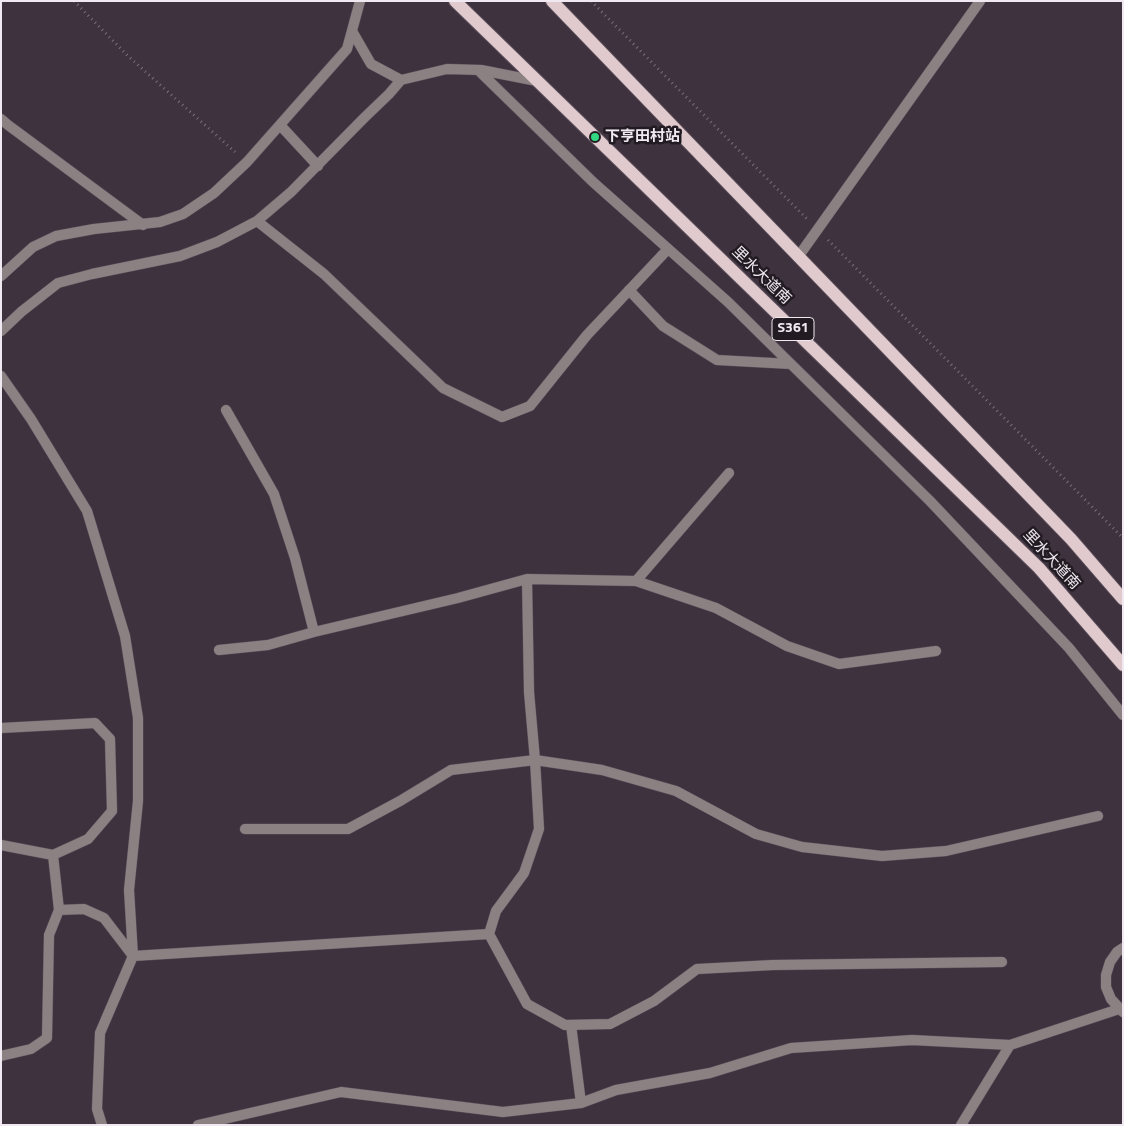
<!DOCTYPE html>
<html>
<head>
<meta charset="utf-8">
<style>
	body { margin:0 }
	#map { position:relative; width:1124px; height:1126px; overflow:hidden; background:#3e323f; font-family:"Titillium Web",sans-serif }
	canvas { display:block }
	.frame { position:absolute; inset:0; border:2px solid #f1e9f1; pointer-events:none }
</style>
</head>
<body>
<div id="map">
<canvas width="1124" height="1126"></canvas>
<div class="frame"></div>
</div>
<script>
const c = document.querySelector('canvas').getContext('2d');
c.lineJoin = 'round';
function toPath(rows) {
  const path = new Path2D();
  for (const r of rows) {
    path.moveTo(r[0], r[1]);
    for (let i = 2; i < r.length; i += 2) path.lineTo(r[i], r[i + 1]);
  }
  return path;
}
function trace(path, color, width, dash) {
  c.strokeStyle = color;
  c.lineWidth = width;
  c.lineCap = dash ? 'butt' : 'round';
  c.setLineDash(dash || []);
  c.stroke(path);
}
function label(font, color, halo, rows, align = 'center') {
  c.font = font + ' "Titillium Web","Noto Sans SC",sans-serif';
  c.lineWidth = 5;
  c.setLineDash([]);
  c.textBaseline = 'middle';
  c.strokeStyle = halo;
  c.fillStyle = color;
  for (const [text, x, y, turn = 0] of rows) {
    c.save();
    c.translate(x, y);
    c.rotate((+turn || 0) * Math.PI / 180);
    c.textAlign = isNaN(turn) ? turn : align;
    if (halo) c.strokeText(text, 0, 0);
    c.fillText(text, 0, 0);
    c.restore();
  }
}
const path = toPath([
	[74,1,128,56,235,152],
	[591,1,808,220],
	[828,240,1123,538]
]);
const minor = toPath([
	[352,31,371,64,401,80],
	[478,70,593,182,728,302,930,501,1069,648,1123,715],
	[1,119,8,125,143,225],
	[280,125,318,166],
	[257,221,324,274,443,388,502,417,530,406,587,335,668,249],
	[1,276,33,247,56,236,94,229,160,222,183,214,214,193,247,162,347,49,360,1],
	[629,290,663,326,717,360,791,364],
	[1,331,21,312,58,283,92,274,180,256,217,242,257,221,291,192,365,117,389,94,401,80,447,69,481,70,537,81],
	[1,376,31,419,87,511,125,636,138,718,138,801,129,890,133,956,100,1033,97,1109,102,1125],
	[226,410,274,494,295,558,314,632],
	[636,581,729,473],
	[219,650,268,645,314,632,458,598,527,579,636,581,716,608,787,646,839,664,936,651],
	[1,728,95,723,110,739,112,811,88,839,53,855,1,845],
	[245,829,348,829,400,801,451,770,535,760,602,770,676,791,756,834,802,847,882,856,946,851,1098,816],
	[59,910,84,909,104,918,133,956,489,934,496,911,524,873,539,829,535,760,529,692,527,579],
	[489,934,527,1004,565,1025,610,1024,654,1001,697,969,773,965,1002,962],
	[1123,948,1117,952,1110,962,1106,975,1106,987,1111,999,1123,1012],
	[571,1025,581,1103],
	[1,1056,31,1049,47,1038,49,935,59,910,53,855],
	[198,1125,341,1092,503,1112,581,1103,616,1090,710,1073,791,1048,912,1040,1010,1045,1119,1009],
	[961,1125,1010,1045]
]);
const tertiary = toPath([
	[798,257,980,1]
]);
const primary = toPath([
	[455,1,1039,568,1123,665],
	[552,1,1071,539,1123,599]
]);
const markers = [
	[595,137,5,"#32d882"]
];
const shields = [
	[793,329,42]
];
const shieldNames = [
	["S361",793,329]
];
const poiNames = [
	["下亨田村站",605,137]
];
const streetNames = [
	["里水大道南",761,276,44],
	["里水大道南",1051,560,47]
];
trace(minor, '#5b4f5b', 11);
trace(tertiary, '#5b4f5b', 11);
trace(primary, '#5b4f5b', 14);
trace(path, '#796f7a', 3, [1, 4]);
trace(minor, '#8c8182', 10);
trace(tertiary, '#8c8182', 10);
trace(primary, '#e0cacd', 12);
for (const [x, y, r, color] of markers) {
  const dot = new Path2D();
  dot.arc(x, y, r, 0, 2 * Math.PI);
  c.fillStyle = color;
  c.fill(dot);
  trace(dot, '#221c22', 2);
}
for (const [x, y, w] of shields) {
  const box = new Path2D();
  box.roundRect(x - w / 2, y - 11.5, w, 23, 4);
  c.fillStyle = '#221c22';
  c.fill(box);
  trace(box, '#f1e9f1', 1);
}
label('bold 14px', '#f1e9f1', null, shieldNames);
label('bold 15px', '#f1e9f1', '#221c22', poiNames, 'left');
label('15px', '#f1e9f1', '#221c22', streetNames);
</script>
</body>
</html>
